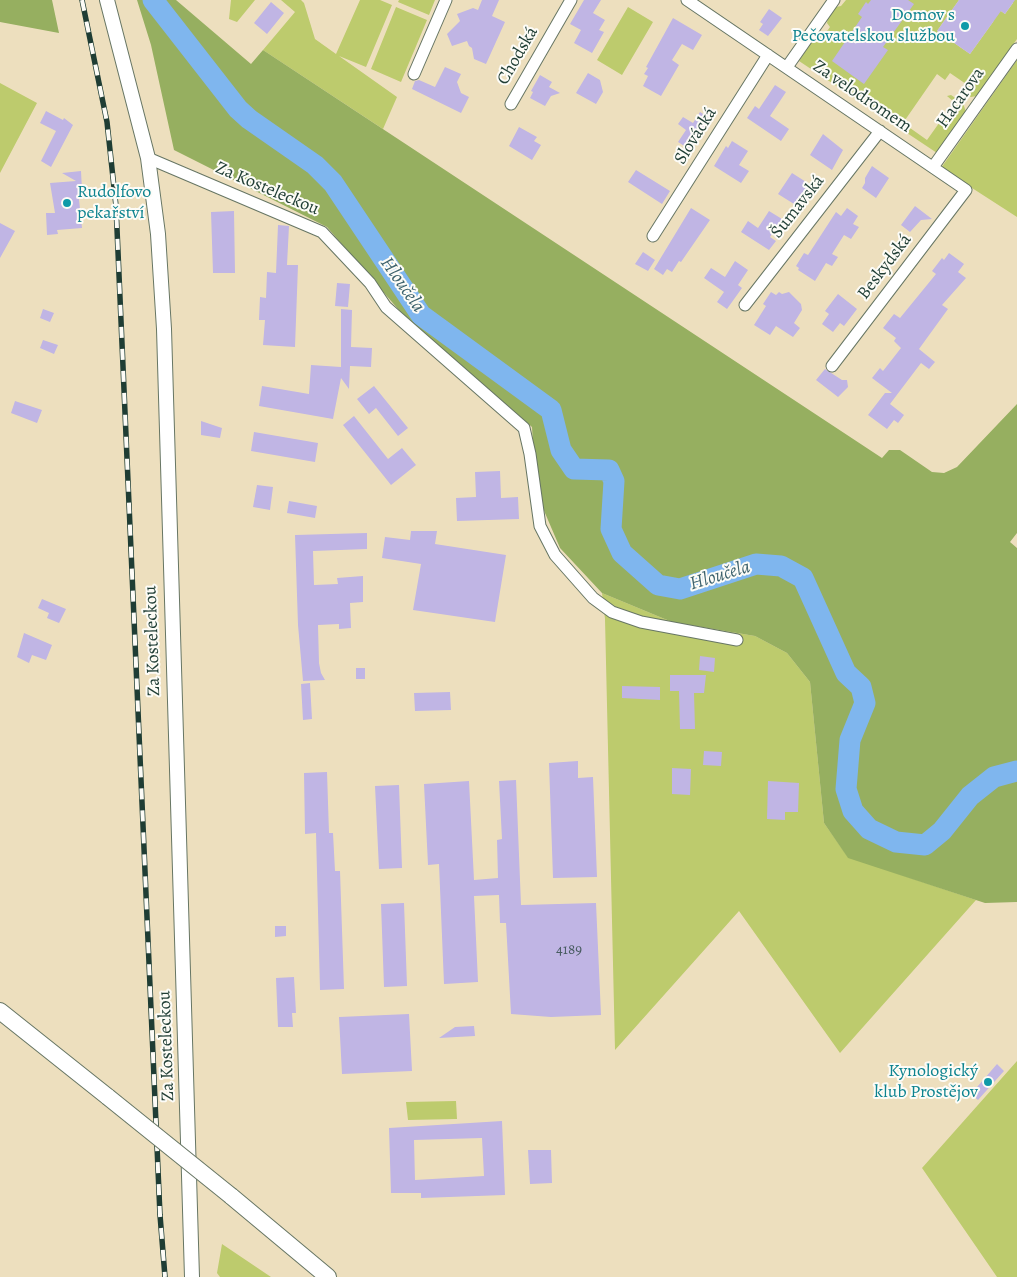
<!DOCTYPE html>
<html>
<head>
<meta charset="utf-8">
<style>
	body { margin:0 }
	canvas { display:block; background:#eddfbe }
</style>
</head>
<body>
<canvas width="1017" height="1277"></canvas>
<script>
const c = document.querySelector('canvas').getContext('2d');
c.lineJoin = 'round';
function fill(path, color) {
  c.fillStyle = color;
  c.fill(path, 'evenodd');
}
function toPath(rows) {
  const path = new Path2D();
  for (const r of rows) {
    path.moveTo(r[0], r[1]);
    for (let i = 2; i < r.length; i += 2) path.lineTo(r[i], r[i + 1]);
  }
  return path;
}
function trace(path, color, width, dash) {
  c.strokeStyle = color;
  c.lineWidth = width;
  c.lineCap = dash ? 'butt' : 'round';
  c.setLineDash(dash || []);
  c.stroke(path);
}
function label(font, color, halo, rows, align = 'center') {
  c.font = font + ' Alegreya,serif';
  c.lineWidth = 4;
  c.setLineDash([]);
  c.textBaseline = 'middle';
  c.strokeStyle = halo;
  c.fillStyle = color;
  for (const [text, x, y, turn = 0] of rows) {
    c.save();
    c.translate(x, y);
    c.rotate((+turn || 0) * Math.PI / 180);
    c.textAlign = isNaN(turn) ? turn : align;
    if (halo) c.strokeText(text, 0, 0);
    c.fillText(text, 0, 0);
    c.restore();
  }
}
const green = toPath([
	[231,0,255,0,237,22,229,19],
	[281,0,301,0,304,3,315,39,336,54,360,0,380,0,392,5,366,67,339,56,397,97,383,129,263,50,295,12],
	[399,0,435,0,429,15,398,2],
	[846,0,959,0,937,31,970,54,993,22,998,9,1005,14,1013,3,1012,0,1017,0,1017,39,977,96,971,97,961,91,966,84,950,73,945,80,937,74,903,123,927,140,954,102,947,96,951,95,963,103,966,112,937,153,799,61,816,35,821,32,825,34,830,27,827,23,828,18,836,7,841,6],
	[396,7,427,20,401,82,371,69],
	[628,7,653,22,622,75,597,60],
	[1017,60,1017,217,941,168],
	[0,83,37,103,0,173],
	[602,593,672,622,755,636,787,653,810,682,824,823,848,857,976,900,840,1053,739,911,615,1050,605,619],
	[1017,1061,1017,1277,997,1277,922,1168],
	[456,1101,457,1119,408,1120,406,1102],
	[222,1244,271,1277,220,1277,217,1273]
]);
const forest = toPath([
	[0,0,52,0,59,33,0,22],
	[137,0,176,0,251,64,263,50,882,458,889,450,900,450,932,472,944,473,957,467,1017,404,1017,533,1010,542,1017,548,1017,902,985,903,848,858,824,823,810,682,787,653,755,636,672,622,602,593,560,548,536,492,532,427,411,324,327,227,174,150,151,45]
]);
const river = toPath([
	[153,0,238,109,249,119,315,165,333,183,421,315,551,410,561,450,574,469,609,470,614,481,611,529,622,553,658,585,680,589,756,564,781,566,803,578,846,673,861,687,865,703,850,740,846,789,853,811,869,829,896,842,925,845,942,831,970,796,994,777,1017,771]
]);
const building = toPath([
	[482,0,499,0,492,16,505,22,486,64,474,59,472,48,469,46,467,41,452,46,447,34,460,21,457,14,473,8,478,10],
	[584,0,601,0,593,13,605,20,599,30,604,32,592,53,574,43,581,30,570,24],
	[871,0,908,0,914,4,883,47,888,50,864,84,832,61,862,17,858,14,866,2,868,4],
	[959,0,1015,0,1005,14,1001,11,970,54,937,31],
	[271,2,284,13,267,34,254,23],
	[769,9,782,18,768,36,759,30,763,24,760,22],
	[673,18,702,35,693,50,682,44,672,60,679,65,661,96,643,86,648,76,644,74,648,68,646,67],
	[445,67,461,74,457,82,461,93,469,97,461,113,412,89,415,81,419,80,435,87],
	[588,73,600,80,603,92,596,104,576,93],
	[540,75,552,82,549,87,560,93,551,96,545,106,530,98,533,92,531,91],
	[775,85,786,92,770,116,789,129,781,141,747,118,755,106,759,109],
	[46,111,63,120,64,118,73,125,51,167,41,161,56,131,40,123],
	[700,112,711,119,689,149,678,142,686,130,678,124,683,117,693,123],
	[519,127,537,137,534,141,541,145,532,160,509,146],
	[823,134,843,150,832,170,810,155],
	[732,141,748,151,739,165,749,171,741,183,714,166,726,146,728,148],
	[872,166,889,178,876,198,862,188,865,183,865,178],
	[636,170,670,191,662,204,628,182],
	[81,171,82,190,78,190,82,228,57,230,58,234,47,235,46,213,55,213,50,183,76,181,62,173],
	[792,173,814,187,802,209,778,194],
	[915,206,932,219,921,220,910,232,901,225],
	[691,208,710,220,681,262,679,261,672,272,667,269,663,275,654,269],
	[847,208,858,216,853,224,859,227,851,239,844,235,832,254,838,257,832,266,826,263,815,281,798,270,799,268,796,266,804,253,808,255,836,212,841,216],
	[234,211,235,273,213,273,211,212],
	[769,211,782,219,770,237,776,241,769,250,741,232,748,221,758,228],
	[0,223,15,231,0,258],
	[278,225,289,226,287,265,298,265,295,347,263,345,265,320,259,320,260,297,266,298,267,272,276,273],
	[643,252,655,260,648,271,635,264],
	[949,253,964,264,958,272,966,278,942,305,948,309,919,349,935,362,929,369,921,363,890,404,904,415,898,423,894,420,887,429,868,415,885,393,892,393,872,378,880,368,883,371,901,348,894,341,896,338,883,328,894,314,900,318,936,274,932,271,942,258,944,260],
	[735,261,748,270,738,285,742,288,727,309,717,302,724,292,704,278,711,268,725,277],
	[337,283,350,284,348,307,335,306],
	[771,292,776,295,779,292,782,294,789,292,801,304,802,310,794,323,800,328,793,337,776,326,770,335,754,325,766,306,763,304],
	[838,294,857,309,844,326,840,323,833,332,822,324,829,314,825,311],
	[43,309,54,313,50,322,40,318],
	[341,309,352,310,351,347,372,348,371,367,350,366,349,389,341,378,333,419,259,406,262,386,309,394,311,365,341,367],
	[43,340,58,345,54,354,40,348],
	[825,369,842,380,847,380,848,387,838,397,816,380],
	[374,386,408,428,398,436,376,408,369,414,357,399],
	[15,401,42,410,37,423,11,413],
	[354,416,388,459,402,448,416,465,391,485,343,425],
	[201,421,222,428,220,438,201,435],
	[254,432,318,443,315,462,251,451],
	[500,471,501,498,518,497,519,519,457,521,456,498,476,497,475,472],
	[257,485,273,487,270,510,253,507],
	[289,501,317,506,315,518,287,513],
	[411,531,437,531,435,544,506,555,495,622,413,610,421,564,382,558,385,537,410,540],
	[367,533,367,549,313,551,314,585,338,584,337,578,363,576,363,602,350,603,351,628,339,629,339,624,318,625,319,663,321,673,325,680,303,681,298,625,295,535],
	[42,599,66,609,59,623,47,618,49,613,38,608],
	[24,633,52,645,46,660,32,655,29,663,17,657],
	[700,656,715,658,714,672,699,670],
	[356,668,365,668,365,679,356,679],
	[670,675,706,675,704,693,694,693,695,729,680,729,679,691,670,691],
	[310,683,312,719,303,720,301,684],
	[622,686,660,687,660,700,622,698],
	[450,692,451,710,415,711,414,693],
	[704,751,722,752,721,766,703,765],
	[578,761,578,778,593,777,597,877,553,878,549,763],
	[672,768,691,769,690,795,672,794],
	[327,772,329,833,333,833,335,871,340,871,344,989,320,990,316,833,305,834,304,773],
	[516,780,521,905,596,903,601,1015,551,1017,511,1014,506,923,500,923,499,895,474,896,478,982,444,984,439,864,428,865,424,784,469,781,474,880,498,878,497,840,502,839,499,781],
	[768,781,799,783,798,812,785,812,785,820,767,819],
	[399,785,402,868,379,869,375,786],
	[404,903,407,986,384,987,381,904],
	[275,926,286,926,286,936,275,937],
	[294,977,296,1013,292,1013,293,1027,278,1027,276,978],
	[409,1014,412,1071,342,1074,339,1017],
	[474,1026,475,1036,439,1038,455,1027],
	[997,1064,1004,1071,978,1100,971,1094],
	[502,1121,505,1195,421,1198,421,1193,391,1193,389,1128],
	[482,1138,484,1176,415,1180,414,1140],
	[528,1150,551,1150,552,1183,530,1184]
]);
const minor = toPath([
	[687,0,966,190,832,366],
	[787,67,834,0],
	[414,74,446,0],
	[511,104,571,0],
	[148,158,322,232,370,283,386,307,524,428,530,454,540,526,555,555,593,598,612,612,641,622,737,640],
	[933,167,1017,49],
	[653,236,768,55],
	[745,305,880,131]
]);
const tertiary = toPath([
	[107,0,148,158,158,234,164,329,192,1277]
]);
const secondary = toPath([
	[0,1011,108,1097],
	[231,1196,328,1277]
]);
const rail = toPath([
	[82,0,107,122,116,206,160,1215,165,1277]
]);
const secondaryBridge = toPath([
	[108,1097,231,1196]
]);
const markers = [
	[965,26,5,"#0f9aa8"],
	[67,203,5,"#0f9aa8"],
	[988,1082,5,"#0f9aa8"]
];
const numberNames = [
	["4189",569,950]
];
const cultureNames = [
	["Domov s",955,16],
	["Pečovatelskou službou",955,37],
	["Rudolfovo",77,193,"left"],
	["pekařství",77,214,"left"],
	["Kynologický",978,1072],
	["klub Prostějov",978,1093]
];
const streetNames = [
	["Chodská",518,56,-60],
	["Za velodromem",862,97,34],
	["Hacarova",961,98,-55],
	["Slovácká",696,136,-58],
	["Za Kosteleckou",267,189,23],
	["Šumavská",798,207,-52],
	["Beskydská",885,267,-53],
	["Za Kosteleckou",153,641,-92],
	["Za Kosteleckou",167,1046,-92]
];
const waterNames = [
	["Hloučela",402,285,55],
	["Hloučela",720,576,-17]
];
fill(green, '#bdcb6d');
fill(forest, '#96af60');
trace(river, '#7fb6ee', 21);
fill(building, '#c0b5e4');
trace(minor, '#677664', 13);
trace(tertiary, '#677664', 16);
trace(secondary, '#677664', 18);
trace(minor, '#fff', 11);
trace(tertiary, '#fff', 14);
trace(secondary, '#fff', 16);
trace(rail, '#1f3d34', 5.5);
trace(rail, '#fdfcf7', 4, [11]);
trace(secondaryBridge, '#677664', 18, []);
trace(secondaryBridge, '#fff', 16);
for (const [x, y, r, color] of markers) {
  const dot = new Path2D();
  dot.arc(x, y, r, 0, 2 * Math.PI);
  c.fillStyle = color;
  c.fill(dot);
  trace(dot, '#fdfcf7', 2);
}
label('15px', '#475b60', null, numberNames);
label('18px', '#0d838f', '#fdfcf7', cultureNames, 'right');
label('18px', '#1f3d34', '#fdfcf7', streetNames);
label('italic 19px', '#3c616c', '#fdfcf7', waterNames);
</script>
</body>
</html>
